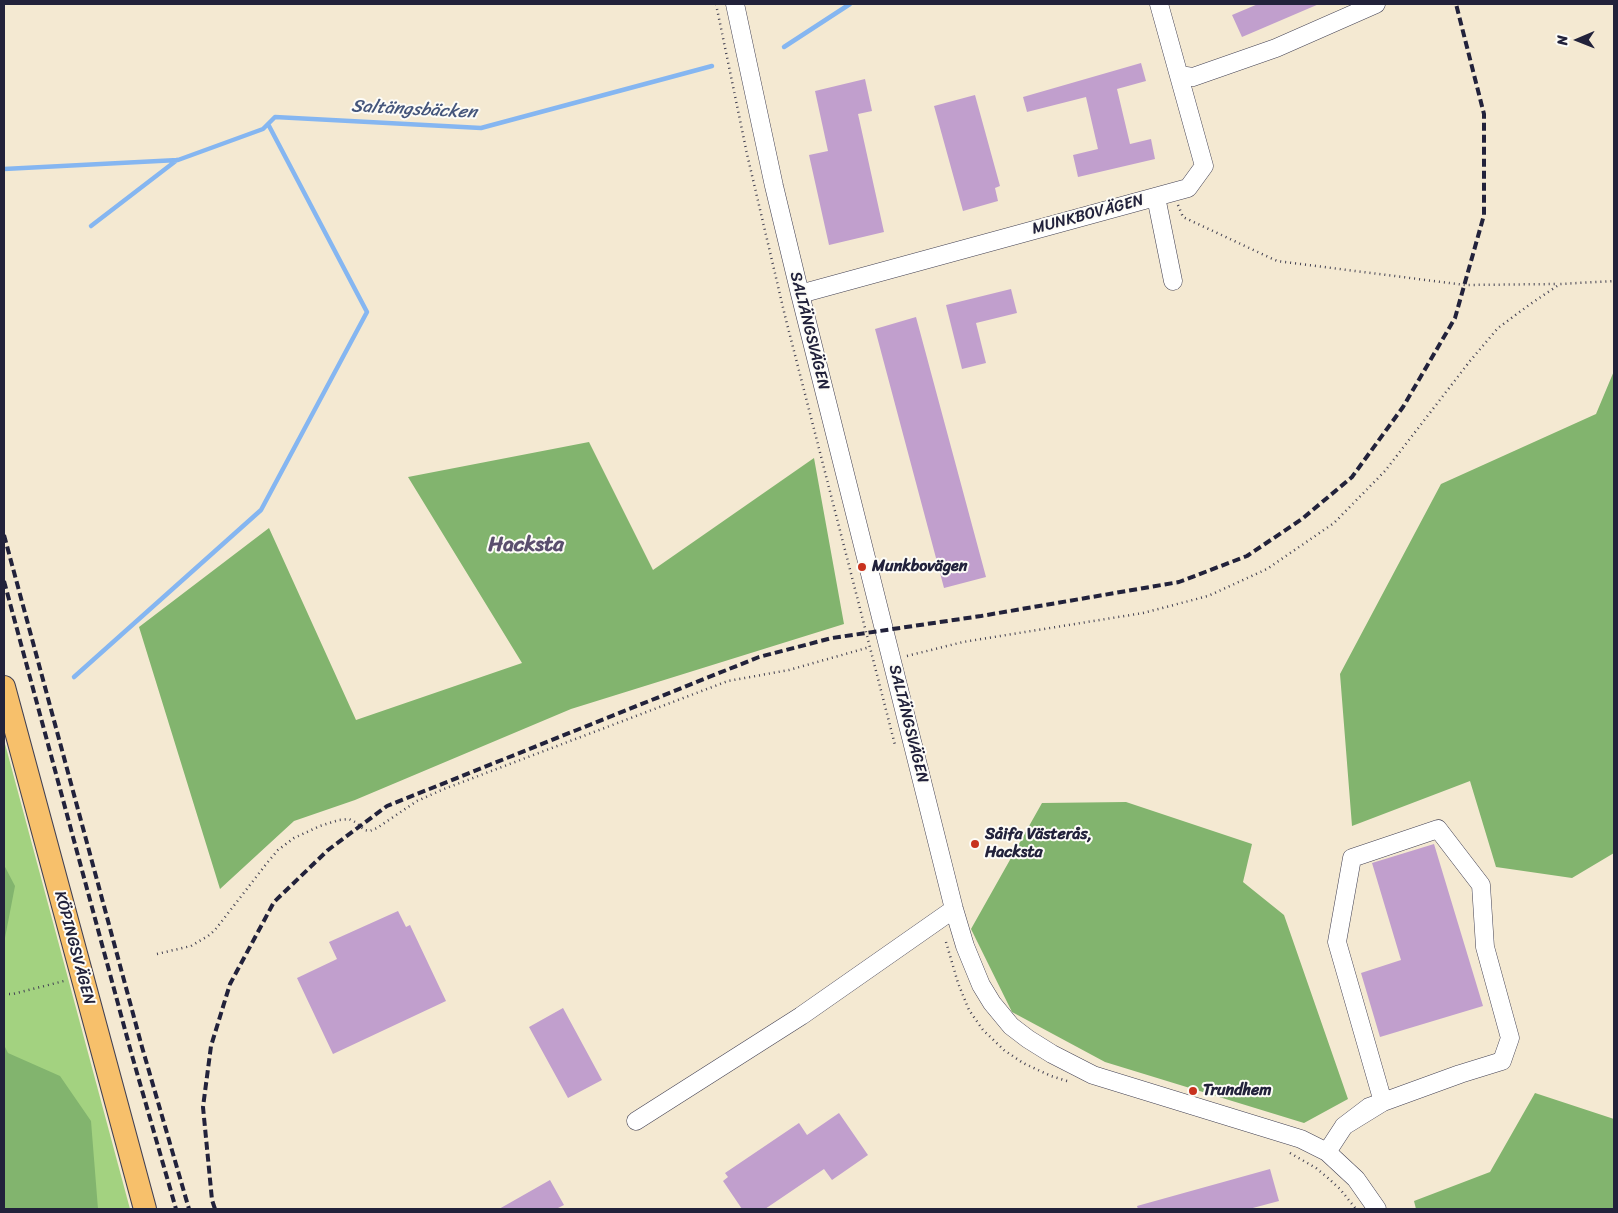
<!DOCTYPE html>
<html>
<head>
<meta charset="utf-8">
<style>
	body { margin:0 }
	#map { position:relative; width:1618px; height:1213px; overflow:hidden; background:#f4e9d2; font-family:Sriracha,sans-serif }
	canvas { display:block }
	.frame { position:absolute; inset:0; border:5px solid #22223b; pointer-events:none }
	.north { position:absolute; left:1553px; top:15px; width:50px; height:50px; -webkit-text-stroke:4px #fdfcf7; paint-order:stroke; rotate:269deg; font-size:14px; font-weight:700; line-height:20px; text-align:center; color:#22223b }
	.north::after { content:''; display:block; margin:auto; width:18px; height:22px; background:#22223b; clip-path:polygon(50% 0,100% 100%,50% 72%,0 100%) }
</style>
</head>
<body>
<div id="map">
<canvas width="1618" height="1213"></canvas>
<div class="frame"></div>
<div class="north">N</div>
</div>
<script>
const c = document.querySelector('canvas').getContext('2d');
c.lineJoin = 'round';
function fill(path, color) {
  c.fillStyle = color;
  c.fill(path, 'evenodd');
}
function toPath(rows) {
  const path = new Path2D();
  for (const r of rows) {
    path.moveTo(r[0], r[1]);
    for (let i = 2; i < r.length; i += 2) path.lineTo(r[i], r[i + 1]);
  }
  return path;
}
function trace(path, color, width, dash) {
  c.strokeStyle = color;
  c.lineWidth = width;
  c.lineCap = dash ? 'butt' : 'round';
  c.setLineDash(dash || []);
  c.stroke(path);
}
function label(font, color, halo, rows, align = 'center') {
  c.font = font + ' Sriracha,sans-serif';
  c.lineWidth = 4;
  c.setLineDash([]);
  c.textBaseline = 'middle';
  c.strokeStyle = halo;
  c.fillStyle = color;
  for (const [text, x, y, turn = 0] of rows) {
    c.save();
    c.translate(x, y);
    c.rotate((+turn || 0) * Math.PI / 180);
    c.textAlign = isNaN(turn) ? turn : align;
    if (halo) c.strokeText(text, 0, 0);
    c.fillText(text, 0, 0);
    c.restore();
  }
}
const green = toPath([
	[4,740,130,1209,4,1209]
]);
const forest = toPath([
	[1614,371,1614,853,1572,878,1496,867,1470,781,1352,826,1340,674,1441,484,1596,414],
	[589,442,653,570,814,458,844,624,571,709,355,800,294,821,220,889,139,627,269,528,356,720,522,663,408,477],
	[1126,802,1252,844,1243,882,1284,915,1348,1099,1304,1123,1105,1062,1012,1012,971,929,1042,803],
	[4,865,15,886,4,943],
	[4,1045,8,1053,60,1076,91,1121,98,1209,4,1209],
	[1535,1093,1614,1119,1614,1209,1416,1209,1414,1201,1490,1172]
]);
const stream = toPath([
	[784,47,850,4],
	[4,169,178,160,263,129,275,117,481,128,712,66],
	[91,226,177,160],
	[74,677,261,510,367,312,268,124]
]);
const building = toPath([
	[1258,4,1319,4,1242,37,1232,15],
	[1141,63,1146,81,1117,89,1130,144,1151,139,1155,159,1078,177,1073,155,1098,149,1086,97,1027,112,1023,97],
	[865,79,872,111,858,114,884,232,829,245,809,155,828,151,815,91],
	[975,95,1000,186,995,188,998,201,963,211,934,106],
	[1011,289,1017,313,976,323,986,363,962,369,946,305],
	[916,317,986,577,944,588,875,329],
	[1434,844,1483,1006,1380,1037,1361,973,1401,960,1372,863],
	[398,911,406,927,410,925,446,1001,333,1054,297,978,337,959,329,942],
	[563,1008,602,1080,568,1098,529,1027],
	[839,1113,868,1155,832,1180,824,1169,765,1209,742,1209,723,1181,728,1177,725,1173,799,1123,807,1135],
	[1270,1169,1279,1201,1249,1209,1138,1209,1137,1206],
	[550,1180,564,1205,556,1209,499,1209]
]);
const path = toPath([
	[716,4,747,154,785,316,895,745],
	[1178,205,1183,217,1277,261,1465,285,1558,284],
	[907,656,963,642,1143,613,1208,596,1267,569,1334,523,1385,471,1470,361,1498,328,1529,305,1560,284,1614,281],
	[946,942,958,983,969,1010,983,1030,1004,1050,1023,1063,1051,1076,1070,1082],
	[157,954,191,946,208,936,215,930,267,863,278,850,294,838,320,826,339,820,349,819,357,823,364,830,370,831,377,828,417,801,444,789,728,681,789,670,870,647],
	[4,994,13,994,64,981],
	[1290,1153,1316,1168,1328,1178,1340,1189,1356,1209]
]);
const minor = toPath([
	[735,4,774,186,800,294,954,909,965,946,981,985,992,1003,1011,1026,1028,1039,1052,1054,1093,1075,1301,1139,1327,1152,1356,1179,1377,1209],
	[1179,75,1193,77,1276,48,1376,4],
	[1156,197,1173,281],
	[800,294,1188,188,1204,166,1159,4],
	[636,1121,801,1016,954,909],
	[1327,1152,1344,1126,1369,1107,1383,1102,1460,1074,1502,1061,1510,1038,1485,947,1481,885,1438,829,1352,858,1337,942,1383,1102,1344,1126]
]);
const major = toPath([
	[4,687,145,1209]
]);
const rail = toPath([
	[4,535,142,1047,189,1209],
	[4,581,131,1052,176,1209],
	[215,1209,212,1200,203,1107,211,1046,230,984,274,902,328,850,387,806,759,657,832,638,981,616,1179,582,1247,556,1302,519,1352,477,1403,407,1455,318,1484,215,1484,114,1456,4]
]);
const markers = [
	[862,567,5,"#c8321e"],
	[975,844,5,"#c8321e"],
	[1193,1091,5,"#c8321e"]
];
const streetNames = [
	["MUNKBOVÄGEN",1088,215,-15],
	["SALTÄNGSVÄGEN",809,331,76],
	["SALTÄNGSVÄGEN",908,724,76],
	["KÖPINGSVÄGEN",74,948,75]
];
const poiNames = [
	["Munkbovägen",872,567],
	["Såifa Västerås,",985,835],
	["Hacksta",985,853],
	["Trundhem",1203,1091]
];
const waterNames = [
	["Saltängsbäcken",414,110,3]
];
const districtNames = [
	["Hacksta",526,546]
];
fill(green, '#a3d280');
fill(forest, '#82b46e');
trace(stream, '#85b6f1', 4.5);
fill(building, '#c19fcd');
trace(minor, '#424052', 19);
trace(major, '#424052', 24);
trace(path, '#424052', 2.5, [1, 4]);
trace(minor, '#fff', 18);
trace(major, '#f7c06b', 22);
trace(rail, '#22223b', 4, [8, 4]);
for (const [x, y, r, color] of markers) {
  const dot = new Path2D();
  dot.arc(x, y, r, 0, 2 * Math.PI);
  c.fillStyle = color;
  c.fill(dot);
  trace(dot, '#fdfcf7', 2);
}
label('16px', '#22223b', '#fdfcf7', streetNames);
label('bold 16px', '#22223b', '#fdfcf7', poiNames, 'left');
label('italic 18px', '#45567b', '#fdfcf7', waterNames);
label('bold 21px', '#5a4e6e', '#fdfcf7', districtNames);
</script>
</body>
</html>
